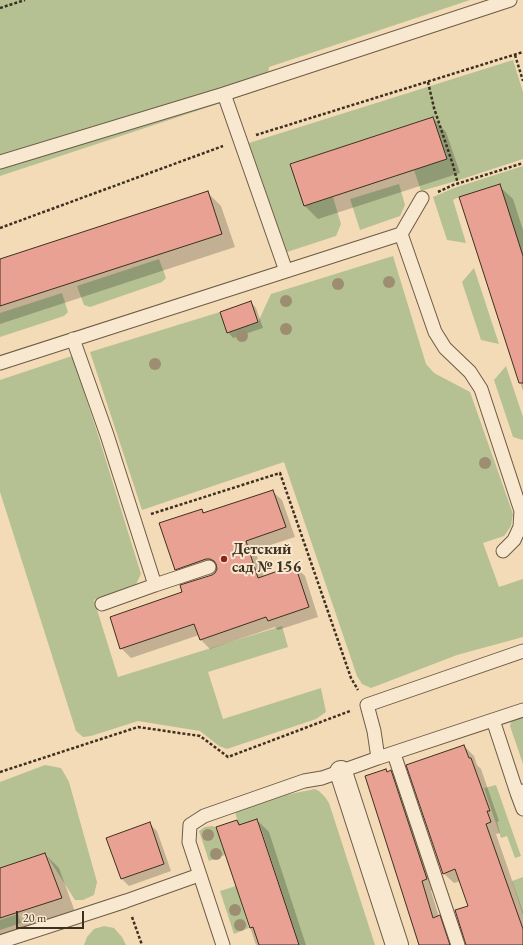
<!DOCTYPE html>
<html>
<head>
<meta charset="utf-8">
<style>
	body { margin:0 }
	#map { position:relative; width:523px; height:945px; overflow:hidden; background:#f4dbb7; font-family:"EB Garamond",serif }
	canvas { display:block }
	.scale { position:absolute; left:16px; top:911px; width:68px; height:18px; box-sizing:border-box; border:2px solid #3e3020; border-top:0; padding-left:5px; font-size:12px; line-height:14px; white-space:nowrap; color:#3e3020; -webkit-text-stroke:3px #f8e8d0; paint-order:stroke }
</style>
</head>
<body>
<div id="map">
<canvas width="523" height="945"></canvas>
<div class="scale">20 m</div>
</div>
<script>
const c = document.querySelector('canvas').getContext('2d');
c.lineJoin = 'round';
function fill(path, color) {
  c.fillStyle = color;
  c.fill(path, 'evenodd');
}
function toPath(rows) {
  const path = new Path2D();
  for (const r of rows) {
    path.moveTo(r[0], r[1]);
    for (let i = 2; i < r.length; i += 2) path.lineTo(r[i], r[i + 1]);
  }
  return path;
}
function trace(path, color, width, dash) {
  c.strokeStyle = color;
  c.lineWidth = width;
  c.lineCap = dash ? 'butt' : 'round';
  c.setLineDash(dash || []);
  c.stroke(path);
}
function label(font, color, halo, rows, align = 'center') {
  c.font = font + ' "EB Garamond",serif';
  c.lineWidth = 4;
  c.setLineDash([]);
  c.textBaseline = 'middle';
  c.strokeStyle = halo;
  c.fillStyle = color;
  for (const [text, x, y, turn = 0] of rows) {
    c.save();
    c.translate(x, y);
    c.rotate((+turn || 0) * Math.PI / 180);
    c.textAlign = isNaN(turn) ? turn : align;
    if (halo) c.strokeText(text, 0, 0);
    c.fillText(text, 0, 0);
    c.restore();
  }
}
const green = toPath([
	[0,0,470,0,269,67,266,88,0,176],
	[513,60,523,92,523,159,456,181,421,191,414,170,447,159,433,117,290,164,304,206,333,197,341,224,336,236,287,252,249,143],
	[523,166,523,256,459,197,453,200,466,243,447,240,433,197,454,188],
	[399,184,405,205,400,216,360,230,350,199],
	[393,256,426,364,434,373,470,392,513,514,511,526,504,536,483,543,499,587,523,579,523,637,457,655,371,688,362,684,357,676,284,462,142,510,90,352,220,312,227,333,258,322,271,294],
	[159,259,166,278,162,282,90,307,84,305,77,286],
	[474,268,499,344,481,340,462,282],
	[62,293,68,312,64,316,0,337,0,313],
	[72,356,99,438,141,574,136,584,94,600,118,677,282,626,288,647,208,672,223,719,321,688,326,712,316,719,227,749,219,746,200,731,138,721,91,736,83,737,76,731,0,492,0,380],
	[506,366,523,417,523,440,513,437,494,380],
	[523,717,523,764,510,726,511,722,513,720],
	[45,765,61,768,69,782,97,882,94,895,83,900,75,900,45,853,0,868,0,782],
	[496,785,521,856,515,858,507,836,501,838,484,788],
	[315,789,319,791,325,797,329,803,375,945,299,945,258,819,239,825,235,812,285,795],
	[212,826,216,827,225,855,209,861,199,831,205,827],
	[523,877,523,915,512,881],
	[236,886,249,928,234,934,220,891],
	[18,914,21,923,0,930,0,920],
	[104,926,114,928,122,937,126,945,84,945,87,937,94,929]
]);
const shadow = toPath([
	[433,118,446,132,460,173,318,219,304,205],
	[499,186,513,199,523,230,523,391,461,198],
	[207,192,221,206,235,247,0,324,0,260],
	[251,302,256,308,263,328,233,338,228,332],
	[272,491,282,500,295,537,255,550,264,577,295,566,305,576,318,617,278,630,275,627,210,649,200,639,199,635,131,658,121,648,184,593,215,573,218,568,185,579,176,569,202,510,205,513],
	[464,746,474,756,477,765,481,769,499,821,497,822,500,833,496,834,523,912,523,945,467,945,470,906,461,881,454,883,443,873],
	[386,770,388,772,391,771,401,782,437,889,431,891,439,917,450,927,456,945,420,945],
	[257,820,269,832,306,945,256,945,217,828,237,821,241,825],
	[150,824,157,831,171,871,129,886,122,879],
	[45,854,59,868,75,912,0,936,0,869]
]);
const building = toPath([
	[433,117,447,159,304,206,290,164,433,117],
	[500,184,523,256,523,383,519,383,459,197,500,184],
	[208,191,222,234,0,306,0,259,208,191],
	[251,301,258,322,227,333,220,312,251,301],
	[273,490,286,527,246,541,258,578,295,565,309,607,268,621,266,617,200,640,194,624,120,649,110,617,182,592,180,585,212,575,215,573,217,569,216,564,214,561,210,559,206,559,175,570,159,523,202,509,203,513,273,490],
	[464,745,469,758,471,758,490,811,487,811,491,822,486,824,523,929,523,945,466,945,455,910,468,906,455,869,443,874,406,765,464,745],
	[386,769,387,772,391,770,427,879,422,881,433,918,440,915,450,945,419,945,365,776,386,769],
	[257,819,299,945,259,945,253,927,250,928,216,827,237,820,239,825,257,819],
	[150,822,164,864,121,879,106,838,150,822],
	[45,853,62,898,0,918,0,868,45,853]
]);
const path = toPath([
	[0,8,25,0],
	[515,55,523,81],
	[428,82,434,108,453,165,458,184],
	[256,135,523,52],
	[438,192,453,185,523,163],
	[0,228,223,146],
	[151,514,280,473,351,678,358,690],
	[0,772,138,727,200,736,228,757,350,711],
	[132,917,142,945]
]);
const service = toPath([
	[224,94,286,271],
	[0,162,224,94,510,0],
	[401,234,422,198],
	[73,339,107,435,155,585,209,567],
	[0,363,401,234,435,332,445,348,470,372,481,389,521,511,520,527,514,540,503,551],
	[102,604,155,585],
	[493,720,517,793],
	[394,754,458,945],
	[378,758,374,731,367,705,523,651],
	[523,791,517,793,523,809],
	[0,942,126,901,199,875],
	[223,945,189,842,190,825,204,816,304,781,322,778,378,758,523,710]
]);
const minor = toPath([
	[341,772,397,945]
]);
const trees = [
	[389,282],
	[338,284],
	[286,301],
	[286,329],
	[242,336],
	[155,364],
	[485,463],
	[208,835],
	[216,854],
	[235,910],
	[240,925]
];
const markers = [
	[224,559,4,"#8f2418"]
];
const poiNames = [
	["Детский",232,550],
	["сад № 156",232,568]
];
fill(green, '#b5c193');
fill(shadow, '#0003');
fill(building, '#e9a194');
trace(building, '#3e3020', 1);
trace(service, '#6c5b46', 15);
trace(minor, '#6c5b46', 24);
trace(path, '#3e3020', 2.5, [3, 2]);
trace(service, '#f8e8d0', 13);
trace(minor, '#f8e8d0', 22);
c.fillStyle = '#9d8d71';
for (const [x, y] of trees) {
  c.beginPath();
  c.arc(x, y, 6, 0, 2 * Math.PI);
  c.fill();
}
for (const [x, y, r, color] of markers) {
  const dot = new Path2D();
  dot.arc(x, y, r, 0, 2 * Math.PI);
  c.fillStyle = color;
  c.fill(dot);
  trace(dot, '#f8e8d0', 1.5);
}
label('bold 16px', '#3e3020', '#f8e8d0', poiNames, 'left');
</script>
</body>
</html>
